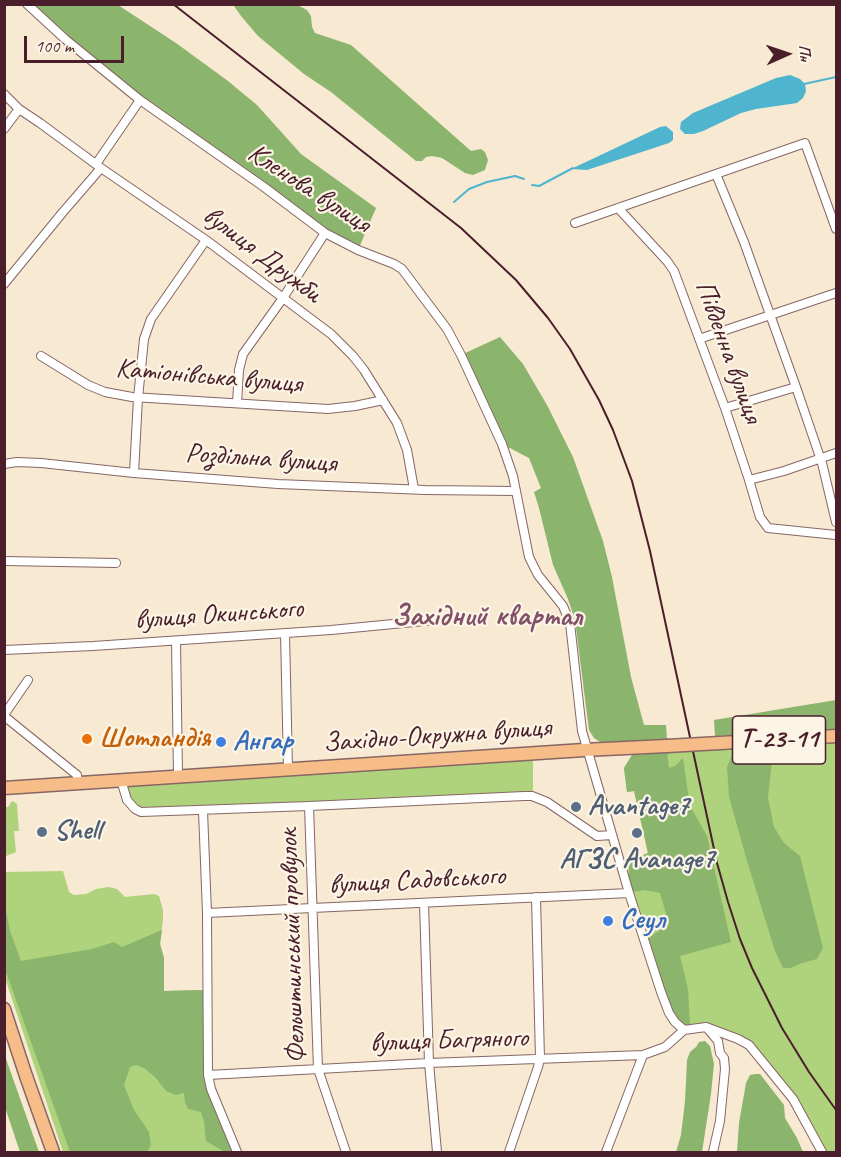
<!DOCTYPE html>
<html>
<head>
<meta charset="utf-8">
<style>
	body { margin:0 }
	#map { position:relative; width:841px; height:1157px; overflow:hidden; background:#f7e9d2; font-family:Caveat,sans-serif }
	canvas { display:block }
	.frame { position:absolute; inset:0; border:6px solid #4a1f2b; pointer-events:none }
	.north { position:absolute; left:757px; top:24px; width:60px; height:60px; -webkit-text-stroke:4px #fcf5e5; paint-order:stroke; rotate:87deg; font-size:16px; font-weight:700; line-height:24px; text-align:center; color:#4a1f2b }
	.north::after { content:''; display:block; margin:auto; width:21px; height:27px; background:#4a1f2b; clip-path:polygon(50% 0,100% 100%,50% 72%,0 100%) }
	.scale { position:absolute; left:24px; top:36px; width:100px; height:27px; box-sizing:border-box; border:3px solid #4a1f2b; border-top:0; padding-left:8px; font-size:18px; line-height:21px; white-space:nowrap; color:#4a1f2b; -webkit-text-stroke:4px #fcf5e5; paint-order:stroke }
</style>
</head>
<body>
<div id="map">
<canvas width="841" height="1157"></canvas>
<div class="frame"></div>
<div class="north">Пн</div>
<div class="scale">100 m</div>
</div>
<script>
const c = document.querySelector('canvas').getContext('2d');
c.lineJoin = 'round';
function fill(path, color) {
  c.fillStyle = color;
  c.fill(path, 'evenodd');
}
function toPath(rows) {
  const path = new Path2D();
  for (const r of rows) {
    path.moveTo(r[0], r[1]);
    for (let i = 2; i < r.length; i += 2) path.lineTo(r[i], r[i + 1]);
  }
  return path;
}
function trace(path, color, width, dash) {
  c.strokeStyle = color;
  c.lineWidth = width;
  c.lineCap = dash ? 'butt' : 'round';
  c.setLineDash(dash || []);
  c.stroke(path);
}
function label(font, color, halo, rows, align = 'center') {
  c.font = font + ' Caveat,sans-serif';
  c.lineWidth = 4.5;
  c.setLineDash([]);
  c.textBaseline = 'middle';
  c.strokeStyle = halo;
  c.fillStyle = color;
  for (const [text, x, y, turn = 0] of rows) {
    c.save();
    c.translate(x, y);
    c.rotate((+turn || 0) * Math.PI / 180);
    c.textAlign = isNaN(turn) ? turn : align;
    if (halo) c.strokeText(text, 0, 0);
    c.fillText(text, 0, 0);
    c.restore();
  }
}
const green = toPath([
	[836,739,836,1152,825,1152,751,1043,726,1030,706,1024,684,1025,672,1012,632,892,628,862,648,853,634,791,627,792,624,768,632,755,721,749],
	[533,756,533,794,142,809,137,806,130,799,125,783],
	[13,801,17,804,19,831,14,831,16,852,6,856,5,859,5,807,8,807,11,802],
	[63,871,69,892,74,895,86,894,96,889,108,887,117,889,125,897,154,894,159,896,163,910,163,919,160,944,164,958,164,991,203,990,205,1082,229,1145,235,1152,63,1152,5,978,4,872]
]);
const forest = toPath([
	[27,5,118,5,176,43,228,81,257,105,301,154,376,208,358,250,325,233,140,100],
	[229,5,297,5,307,10,311,16,312,27,315,33,351,45,471,151,481,149,485,152,488,160,485,170,473,175,465,173,442,158,432,156,426,157,422,161,416,161,331,92,304,74,258,36,241,16,234,6],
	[500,337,523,364,547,405,573,457,603,541,612,577,631,677,644,725,666,725,667,740,613,743,600,742,594,738,589,730,575,620,568,599,553,565,539,508,534,492,541,488,529,458,502,444,461,355],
	[836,700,836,730,715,736,714,720],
	[767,750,772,761,768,798,774,827,784,843,800,856,823,948,817,959,802,963,791,968,783,968,775,951,747,861,729,797,727,767,733,753],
	[667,753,669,768,675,766,683,758,690,806,707,836,731,942,680,956,688,989,690,1025,684,1025,678,1021,672,1012,663,991,647,939,669,924,660,893,645,890,632,892,629,879,628,862,648,853,634,791,627,792,624,768,632,755],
	[4,901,10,931,21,961,92,949,114,942,122,947,162,930,160,944,164,958,164,991,203,990,205,1082,229,1145,235,1152,225,1152,206,1141,204,1121,201,1112,188,1109,185,1102,184,1093,176,1095,166,1091,155,1077,144,1068,136,1065,130,1067,124,1085,134,1110,149,1132,151,1145,147,1152,70,1152,5,969],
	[705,1041,710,1046,714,1064,711,1094,702,1152,676,1152,681,1135,685,1101,687,1060,690,1052,696,1047,699,1042],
	[4,1056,5,1056,39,1152,20,1152,5,1107],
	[755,1074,760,1074,784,1105,785,1118,797,1138,803,1152,737,1152,739,1123,746,1083,750,1075]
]);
const water = toPath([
	[790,75,800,79,805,84,806,91,803,98,797,103,756,109,741,113,703,131,694,134,685,134,680,129,681,122,693,113,776,78],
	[666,126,673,132,673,140,669,143,587,170,571,169,660,127]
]);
const stream = toPath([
	[804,84,836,77],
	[532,185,539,186,573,168],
	[454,202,469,189,487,182,515,176,524,179]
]);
const minor = toPath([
	[27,4,65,39,140,100,264,187,325,233,358,250,394,264,402,269,447,329,461,355,502,444,513,476,529,557,538,575,563,606,570,623,582,731,629,893,661,992,669,1013,675,1022,684,1030,706,1027,738,1039,749,1045,793,1099,822,1152],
	[4,94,19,109],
	[4,129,19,109,40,123,101,168,206,240,331,334,353,356,364,370,397,423,407,450,414,489],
	[96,164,140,100],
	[716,174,744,242,796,387,822,463,836,522],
	[618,208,667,261,674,271,725,408,749,480,760,517,768,528,836,535],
	[575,223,805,143,836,229],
	[4,284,63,212,101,168],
	[699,339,836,293],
	[41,356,88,385,105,392,132,397,328,409,355,406,383,400],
	[237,403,239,370,243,354,283,298,325,233],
	[725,408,796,387],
	[4,464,17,462,41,463,134,473,278,484,425,490,515,491],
	[134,473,138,398,144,339,151,319,206,240],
	[749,480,784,471,836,453],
	[4,561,116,563],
	[285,633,288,769],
	[176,641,178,776],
	[4,650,93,646,331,630,435,620],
	[4,715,28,680],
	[4,716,77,775,78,783],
	[121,780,127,800,135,809,141,812,309,806,524,796,532,796,547,802,597,836,612,835],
	[309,806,318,1069,346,1152],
	[203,811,207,913,208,1075,211,1089,237,1152],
	[424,903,429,1063,437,1152],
	[207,913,629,893],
	[707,1028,718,1041,720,1053,724,1058,725,1069,720,1121,713,1152],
	[208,1075,429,1063,643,1055,665,1047,684,1030],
	[509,1152,538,1067,540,1059,536,897],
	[606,1152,643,1055]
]);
const primary = toPath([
	[720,743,836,736],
	[4,788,584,750,667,746],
	[4,1009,26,1076,53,1152]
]);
const rail = toPath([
	[173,4,461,228,516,280,548,318,570,349,599,400,613,430,632,481,650,551,717,863,728,902,740,939,752,968,782,1028,809,1072,836,1110]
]);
const primaryBridge = toPath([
	[667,746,720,743]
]);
const markers = [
	[87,739,6,"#e8710a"],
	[221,742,6,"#3f7fe0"],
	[576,807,6,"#5c6f8a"],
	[42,832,6,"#5c6f8a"],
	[637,833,6,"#5c6f8a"],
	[608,921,6,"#3f7fe0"]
];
const shields = [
	[779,740,93]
];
const shieldNames = [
	["Т-23-11",779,740]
];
const streetNames = [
	["Кленова вулиця",309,189,33],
	["вулиця Дружби",262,255,37],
	["Південна вулиця",728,352,70],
	["Катіонівська вулиця",209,377,5],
	["Роздільна вулиця",261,459,4],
	["вулиця Окинського",219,615,-4],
	["Західно-Окружна вулиця",437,736,-4],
	["вулиця Садовського",417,881,-3],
	["Фельштинський провулок",293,946,-92],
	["вулиця Багряного",449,1041,-2]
];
const foodNames = [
	["Шотландія",99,739]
];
const shopNames = [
	["Ангар",233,742],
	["Сеул",620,921]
];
const serviceNames = [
	["Avantage7",588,807],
	["Shell",54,832],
	["АГЗС Avanage7",637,860,"center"]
];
const neighbourhoodNames = [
	["Західний квартал",487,617]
];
fill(green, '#afd37c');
fill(forest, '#8bb56c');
fill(water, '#4fb4ce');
trace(stream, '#4fb4ce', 2);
trace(minor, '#876665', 10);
trace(primary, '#876665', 15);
trace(minor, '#fff', 8);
trace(primary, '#f7bd88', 12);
trace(rail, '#4a1f2b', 2);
trace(primaryBridge, '#876665', 15, []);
trace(primaryBridge, '#f7bd88', 12);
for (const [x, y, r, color] of markers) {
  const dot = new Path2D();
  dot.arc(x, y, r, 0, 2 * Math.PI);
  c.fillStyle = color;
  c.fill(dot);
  trace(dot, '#fcf5e5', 2);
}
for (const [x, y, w] of shields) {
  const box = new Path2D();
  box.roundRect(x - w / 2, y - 24, w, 48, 4.5);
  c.fillStyle = '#fcf5e5';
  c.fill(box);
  trace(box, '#4a1f2b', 1.5);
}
label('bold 27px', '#4a1f2b', null, shieldNames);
label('28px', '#4a1f2b', '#fcf5e5', streetNames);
label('bold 28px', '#c56008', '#fcf5e5', foodNames, 'left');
label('bold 28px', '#366cbe', '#fcf5e5', shopNames, 'left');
label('bold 28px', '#4e5e75', '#fcf5e5', serviceNames, 'left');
label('bold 30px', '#825069', '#fcf5e5', neighbourhoodNames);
</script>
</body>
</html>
